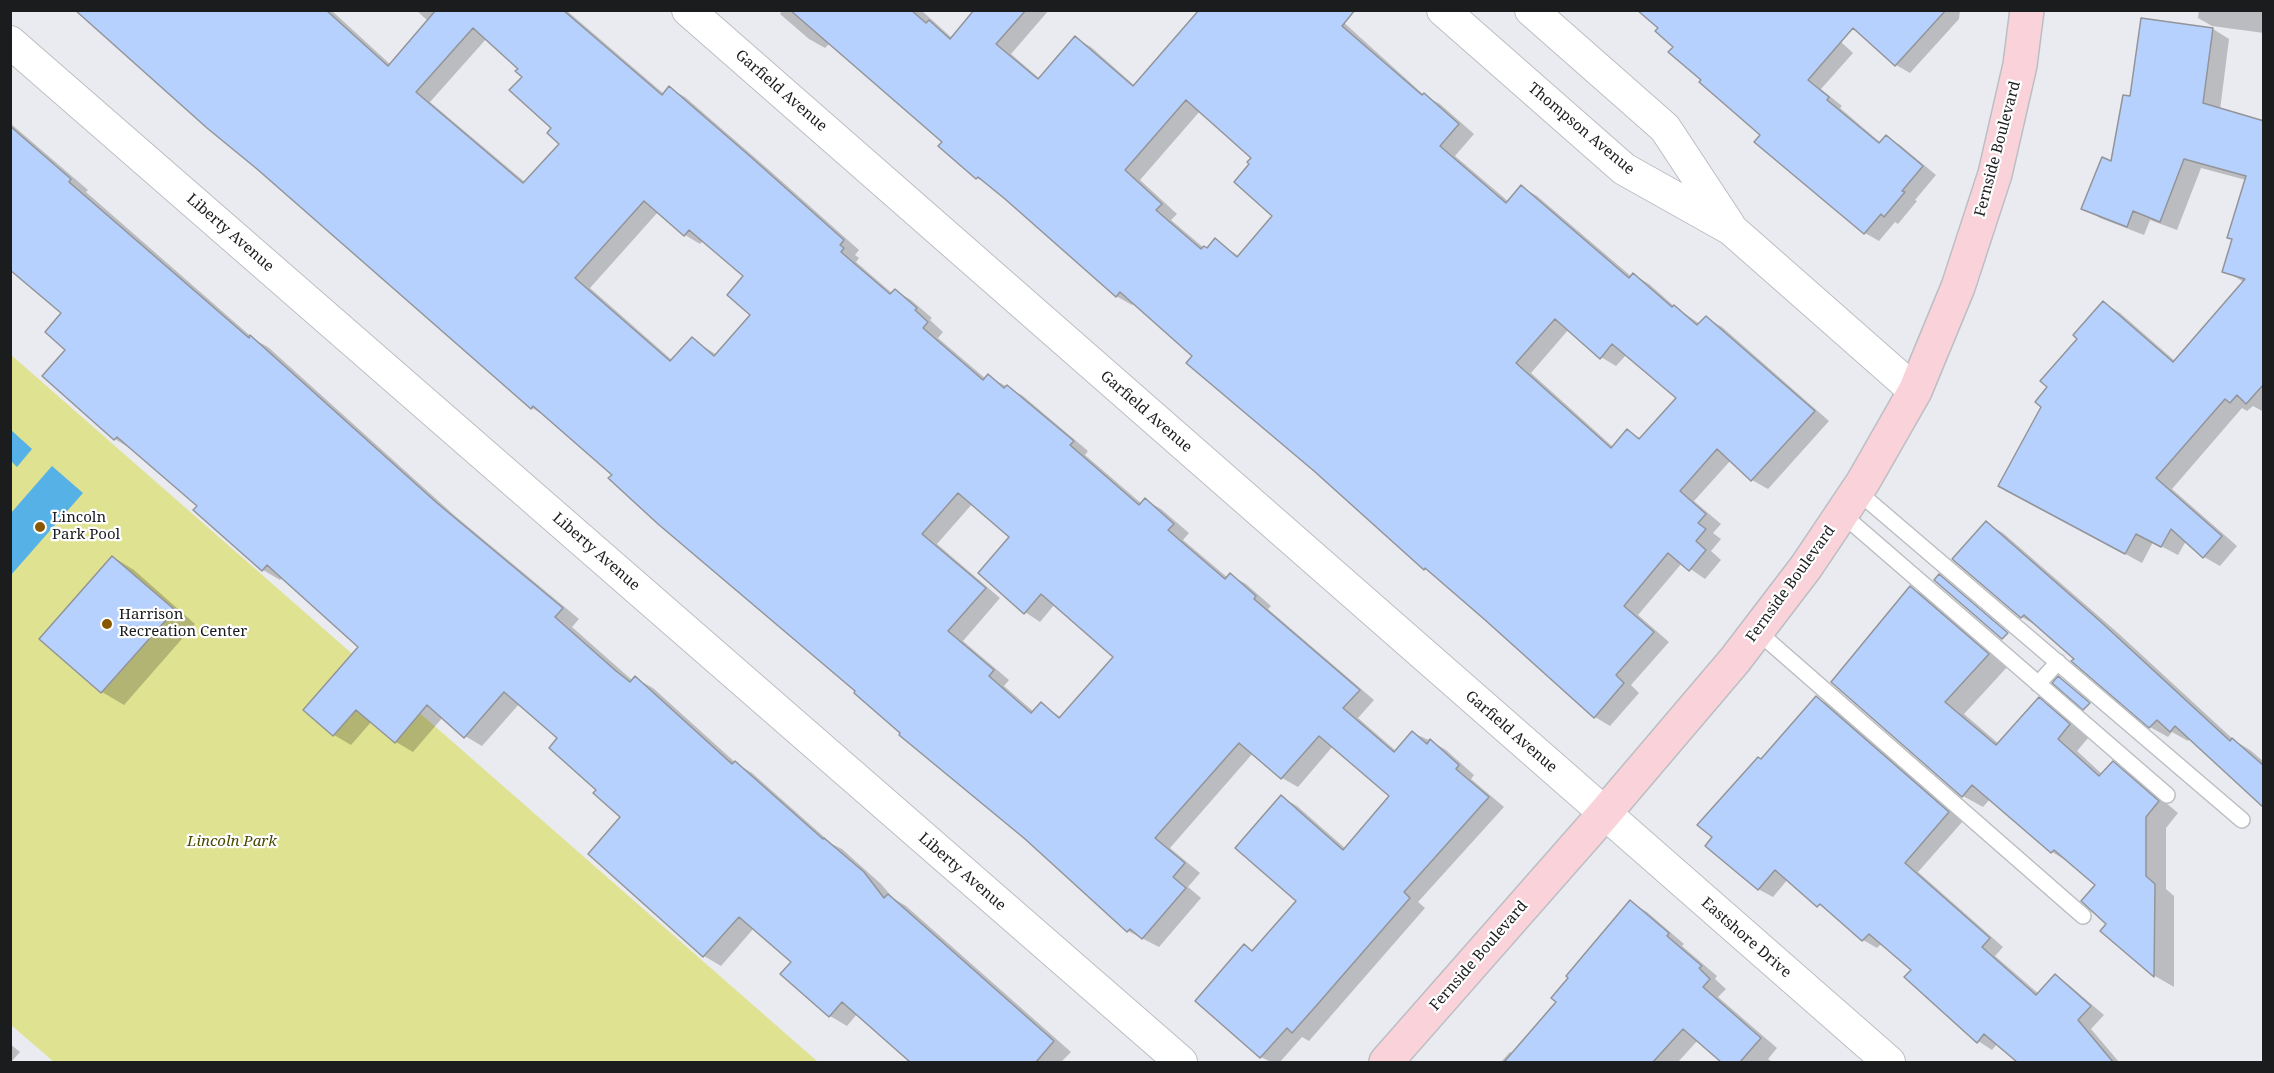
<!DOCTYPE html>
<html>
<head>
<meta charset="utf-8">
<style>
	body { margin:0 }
	#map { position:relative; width:2274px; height:1073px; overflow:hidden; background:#e9ebf0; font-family:"Noto Serif",serif }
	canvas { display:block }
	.frame { position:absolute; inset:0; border:12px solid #1b1c1e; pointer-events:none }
</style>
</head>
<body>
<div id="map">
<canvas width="2274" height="1073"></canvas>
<div class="frame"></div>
</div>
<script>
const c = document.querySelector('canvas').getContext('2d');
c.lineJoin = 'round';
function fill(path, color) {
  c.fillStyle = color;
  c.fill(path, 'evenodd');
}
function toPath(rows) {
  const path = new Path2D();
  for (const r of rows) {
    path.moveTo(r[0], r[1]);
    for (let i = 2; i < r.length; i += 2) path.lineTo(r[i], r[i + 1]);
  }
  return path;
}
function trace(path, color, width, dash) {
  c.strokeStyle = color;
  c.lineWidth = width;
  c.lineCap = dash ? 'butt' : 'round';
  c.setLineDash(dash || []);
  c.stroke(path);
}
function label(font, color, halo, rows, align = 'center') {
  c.font = font + ' "Noto Serif",serif';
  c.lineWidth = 4.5;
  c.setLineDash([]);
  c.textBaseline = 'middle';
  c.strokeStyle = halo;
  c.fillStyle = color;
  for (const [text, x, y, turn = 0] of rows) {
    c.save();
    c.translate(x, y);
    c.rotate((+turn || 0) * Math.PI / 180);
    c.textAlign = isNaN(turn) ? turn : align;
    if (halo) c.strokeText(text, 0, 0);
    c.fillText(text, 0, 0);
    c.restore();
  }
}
const green = toPath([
	[10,354,818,1062,54,1062,11,1025]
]);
const water = toPath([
	[11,430,32,449,17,467,11,461],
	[52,466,83,493,11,575,11,513]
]);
const shadow = toPath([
	[75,10,331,10,391,65,428,21,416,10,566,10,664,94,669,88,685,97,768,169,859,250,855,255,859,258,856,262,893,294,896,291,911,300,932,318,930,320,943,332,938,338,986,379,988,376,1023,396,1088,451,1085,455,1142,504,1145,500,1161,509,1189,533,1183,540,1228,578,1230,575,1246,584,1271,606,1268,609,1374,700,1358,718,1396,751,1413,733,1431,741,1446,750,1474,775,1471,779,1504,807,1418,902,1425,908,1309,1041,1302,1037,1280,1062,1271,1062,1261,1057,1197,1000,1245,946,1254,952,1298,901,1281,797,1297,806,1346,849,1391,796,1333,746,1298,787,1282,778,1253,753,1170,848,1200,873,1188,887,1201,898,1159,947,1128,931,1026,838,902,733,614,475,547,417,532,408],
	[487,38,521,69,561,144,526,183,430,102],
	[658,212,685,235,700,244,704,240,745,276,752,315,717,355,692,339,673,361,590,288],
	[973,503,1012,536,1025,612,1040,622,1055,604,1115,657,1062,718,1041,704,1034,712,1004,686,1009,680,963,641,1000,598,937,544],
	[782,10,921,10,952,38,976,10,1049,10,1011,54,1040,79,1075,38,1091,47,1135,86,1199,13,1197,10,1330,10,1425,96,1440,104,1474,134,1455,156,1509,202,1521,187,1537,196,1632,277,1634,275,1649,284,1675,307,1700,324,1706,318,1722,327,1829,421,1768,489,1752,480,1731,460,1694,501,1721,524,1713,533,1721,539,1711,551,1721,560,1705,579,1682,563,1638,615,1669,642,1631,685,1639,693,1610,726,1595,717,1434,574,1425,569,1195,356,1134,303,1132,305,1116,296,991,186,977,178,944,142,830,43,825,48,809,39,780,14],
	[1200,111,1253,157,1274,216,1240,257,1215,240,1207,250,1204,248,1171,220,1177,214,1140,180],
	[1569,329,1601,357,1616,366,1627,354,1678,398,1642,439,1627,431,1613,447,1531,373],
	[1806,10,1853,53,1821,89,1842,106,1840,108,1881,143,1886,137,1900,145,1936,175,1915,200,1917,201,1898,224,1895,222,1879,241,1865,233,1703,80],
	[1852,10,1960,10,1959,19,1910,73,1896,65,1845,19],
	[2199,10,2264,10,2264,33,2212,26,2198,18],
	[2213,29,2229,39,2220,110,2264,122,2264,412,2253,406,2247,411,2242,408,2172,489,2237,546,2220,566,2204,557,2186,541,2178,555,2153,542,2142,563,2017,495,2049,387,2104,303,2120,313,2175,361,2244,282,2224,271,2234,240,2246,180,2201,168,2177,230,2150,220,2144,235,2100,218,2083,208,2113,163,2131,98],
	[10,123,88,190,86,192,255,340,268,347,454,515,579,619,572,627,633,681,635,678,653,688,737,764,752,773,832,844,842,849,881,884,893,898,906,906,1071,1052,1061,1062,912,1062,857,1014,847,1026,830,1016,793,962,754,928,721,966,704,956,622,817,598,790,559,738,520,703,482,746,465,736,443,717,413,752,396,742,372,721,351,745,334,735,360,647,283,577,280,580,263,570,199,506,131,449,115,439,44,376,67,350,63,313,10,268],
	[1986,523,2003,533,2118,633,2235,741,2250,750,2264,762,2264,806,2190,738,2188,741,2172,732,2168,737,2150,727,2039,627,2022,617],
	[113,557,134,570,195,624,124,705,102,692,41,638],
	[1911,588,1931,599,2008,666,1964,714,1999,744,2039,699,2059,710,2089,737,2077,751,2103,775,2113,763,2133,775,2178,813,2166,828,2166,889,2174,896,2174,987,2155,976,2102,930,2108,924,2097,885,2072,864,2052,852,1990,799,1983,807,1963,796],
	[1816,697,1831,706,1963,821,1918,872,2003,947,1995,956,2039,994,2055,976,2069,985,2104,1015,2091,1029,2119,1062,2019,1062,1997,1044,1992,1050,1978,1041,1913,970,1882,943,1877,948,1863,940,1788,879,1773,897,1758,889,1761,760],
	[1630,902,1647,912,1684,944,1682,946,1717,976,1715,979,1726,989,1718,997,1777,1048,1768,1059,1772,1062,1723,1062,1698,1040,1678,1062,1501,1062,1510,1052,1513,1054,1558,1002],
	[10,1044,20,1052,11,1062,10,1062]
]);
const building = toPath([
	[75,10,326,10,388,66,436,10,563,10,662,95,669,86,752,158,844,240,840,245,844,248,841,252,890,294,895,289,917,308,915,310,928,322,923,328,983,380,988,374,1004,388,1007,385,1074,441,1070,445,1139,505,1145,498,1174,524,1168,530,1225,579,1230,573,1256,596,1254,599,1360,690,1343,708,1394,752,1412,731,1427,744,1430,739,1459,765,1456,769,1489,797,1404,892,1410,898,1316,1006,1292,1033,1287,1028,1260,1058,1195,1001,1244,944,1252,951,1296,901,1235,848,1281,795,1343,850,1389,796,1319,736,1281,779,1239,743,1155,838,1185,863,1173,877,1186,888,1142,939,1130,929,1127,932,1025,839,899,735,900,733,854,693,855,691,658,524,608,478,612,475,533,406,531,409,257,169,207,128,75,10],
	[473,28,518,69,515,71,522,77,509,90,551,128,547,133,559,144,523,183,416,92,473,28],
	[644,201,684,236,689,230,743,276,727,295,750,315,714,356,692,337,670,361,575,278,644,201],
	[958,493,1009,537,978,573,1024,614,1041,594,1113,657,1059,718,1041,702,1031,713,989,676,994,670,948,631,986,588,922,534,958,493],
	[790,10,911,10,926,23,929,20,950,39,974,10,1026,10,996,44,1038,79,1075,36,1133,86,1199,10,1355,10,1342,26,1422,95,1424,93,1459,124,1440,146,1506,203,1521,185,1629,278,1633,273,1672,307,1674,305,1697,325,1706,316,1815,411,1751,481,1717,449,1680,491,1706,514,1698,523,1706,529,1696,541,1706,550,1689,571,1668,553,1624,606,1654,632,1616,675,1624,683,1594,718,1484,619,1425,568,1424,570,1314,471,1186,363,1192,356,1120,292,1116,297,1005,199,978,177,976,179,938,146,942,142,790,10],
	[1186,100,1251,158,1247,162,1249,164,1234,182,1272,216,1237,257,1215,238,1207,248,1204,246,1201,249,1156,210,1162,204,1125,170,1186,100],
	[1555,319,1600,359,1612,344,1676,398,1639,439,1627,429,1611,448,1516,363,1555,319],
	[1637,10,1946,10,1895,66,1853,28,1808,80,1829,97,1827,100,1879,143,1886,135,1923,166,1902,191,1905,192,1884,217,1881,214,1864,234,1754,142,1760,135,1699,82,1701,80,1668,52,1673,47,1655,31,1658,28,1637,10],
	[2141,18,2213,28,2203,103,2264,121,2264,384,2246,404,2237,395,2230,403,2225,399,2156,478,2222,536,2203,558,2171,529,2161,547,2136,534,2125,554,1998,486,2041,407,2035,402,2047,387,2040,381,2077,339,2073,335,2103,301,2173,362,2245,279,2222,272,2232,239,2227,238,2246,176,2184,159,2160,222,2133,211,2127,227,2081,209,2102,157,2111,161,2123,95,2130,96,2141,18],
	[10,126,71,179,69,182,249,338,250,335,437,503,563,608,555,617,616,671,630,682,635,676,732,764,735,761,823,839,824,838,864,872,884,898,888,894,1054,1041,1036,1062,910,1062,842,1002,829,1017,780,974,791,962,739,917,703,957,588,854,620,817,593,793,596,790,549,748,557,738,504,692,464,738,427,705,395,743,356,710,333,736,303,710,358,647,267,565,262,571,193,510,197,506,117,437,114,440,42,376,65,350,45,332,61,313,10,270,10,126],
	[1986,521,2101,622,2230,741,2232,738,2264,766,2264,808,2175,726,2170,732,2157,720,2149,728,2071,661,2074,659,2024,615,2021,618,1952,559,1986,521],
	[112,556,175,610,101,693,39,639,112,556],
	[1939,574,2008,633,2002,639,1934,580,1939,574],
	[1910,586,1989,654,1945,702,1996,745,2039,697,2070,724,2058,739,2099,776,2113,761,2159,801,2146,817,2146,876,2155,884,2154,977,2100,931,2106,924,2081,901,2095,885,2054,850,2051,853,1972,785,1962,797,1831,682,1910,586],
	[2058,676,2090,703,2083,710,2052,683,2058,676],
	[1816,696,1949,812,1905,863,1990,938,1982,947,2036,995,2055,974,2091,1006,2078,1020,2113,1062,2017,1062,1984,1034,1977,1043,1904,977,1911,970,1869,934,1862,941,1820,904,1817,907,1775,870,1758,890,1705,846,1712,837,1697,825,1758,757,1761,759,1816,696],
	[1630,900,1669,933,1667,936,1702,966,1699,968,1710,979,1703,987,1761,1038,1740,1062,1721,1062,1683,1029,1653,1062,1504,1062,1556,1002,1551,998,1568,978,1566,976,1630,900]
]);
const service = toPath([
	[1857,491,2242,820],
	[1842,514,2167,795],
	[1757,631,2083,916],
	[2038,684,2058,662]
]);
const minor = toPath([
	[688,10,1889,1062],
	[1443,10,1624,169,1731,229,1915,391],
	[1531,10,1665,128,1729,225],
	[10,42,1181,1062]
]);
const secondary = toPath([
	[1386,1062,1604,814,1735,660,1806,567,1863,482,1915,391,1958,287,1995,174,2020,65,2027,10]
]);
const markers = [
	[40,527,6,"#8a5701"],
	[107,624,6,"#8a5701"]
];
const streetNames = [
	["Garfield Avenue",781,91,41],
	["Thompson Avenue",1581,129,40],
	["Fernside Boulevard",1998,149,-75],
	["Liberty Avenue",230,233,41],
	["Garfield Avenue",1146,412,41],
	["Liberty Avenue",596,552,41],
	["Fernside Boulevard",1791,584,-54],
	["Garfield Avenue",1511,732,41],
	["Liberty Avenue",962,872,41],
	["Eastshore Drive",1746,938,41],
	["Fernside Boulevard",1479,956,-49]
];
const poiNames = [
	["Lincoln",52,518],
	["Park Pool",52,535],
	["Harrison",119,615],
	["Recreation Center",119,632]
];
const parkNames = [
	["Lincoln Park",232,842]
];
fill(green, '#dfe291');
fill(water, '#56b2e6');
fill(shadow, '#0003');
fill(building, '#b7d1fe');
trace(building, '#929499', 1.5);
trace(service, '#bbbec2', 18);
trace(minor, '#bbbec2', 34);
trace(secondary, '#bbbec2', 36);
trace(service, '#fff', 15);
trace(minor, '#fff', 32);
trace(secondary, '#f9d3d9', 33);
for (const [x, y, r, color] of markers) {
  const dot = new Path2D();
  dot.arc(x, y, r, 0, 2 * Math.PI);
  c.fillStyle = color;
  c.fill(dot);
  trace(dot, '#fff', 2);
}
label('15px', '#1b1c1e', '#fff', streetNames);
label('15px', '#1b1c1e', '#fff', poiNames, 'left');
label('italic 15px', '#494900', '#fff', parkNames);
</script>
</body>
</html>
